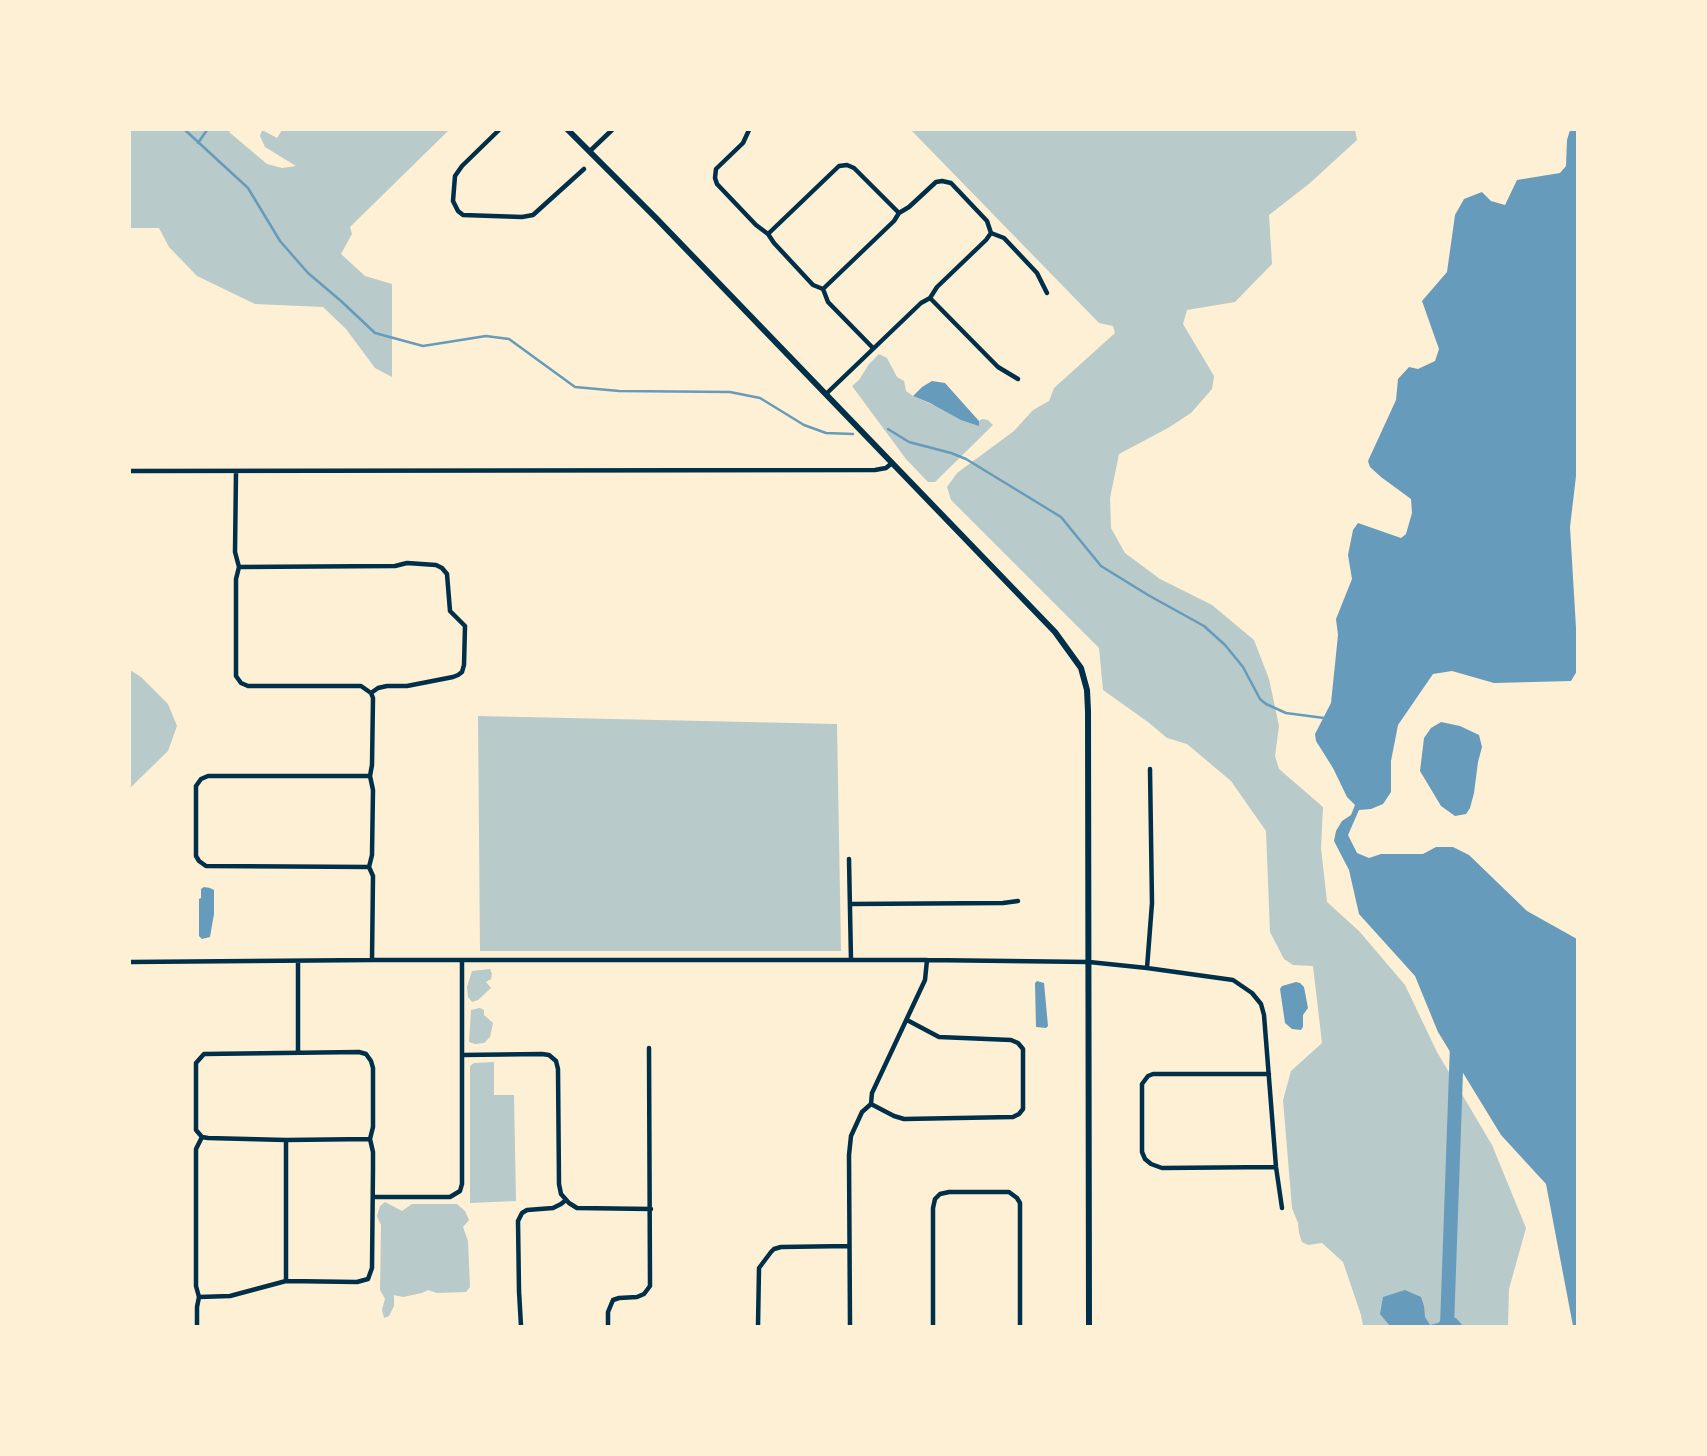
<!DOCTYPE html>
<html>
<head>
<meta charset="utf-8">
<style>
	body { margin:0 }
	#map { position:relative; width:1707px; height:1456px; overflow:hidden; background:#fdf0d5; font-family:Helvetica,sans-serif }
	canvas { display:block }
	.frame { position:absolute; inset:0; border:131px solid #fdf0d5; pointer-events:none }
</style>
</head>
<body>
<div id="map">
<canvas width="1707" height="1456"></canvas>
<div class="frame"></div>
</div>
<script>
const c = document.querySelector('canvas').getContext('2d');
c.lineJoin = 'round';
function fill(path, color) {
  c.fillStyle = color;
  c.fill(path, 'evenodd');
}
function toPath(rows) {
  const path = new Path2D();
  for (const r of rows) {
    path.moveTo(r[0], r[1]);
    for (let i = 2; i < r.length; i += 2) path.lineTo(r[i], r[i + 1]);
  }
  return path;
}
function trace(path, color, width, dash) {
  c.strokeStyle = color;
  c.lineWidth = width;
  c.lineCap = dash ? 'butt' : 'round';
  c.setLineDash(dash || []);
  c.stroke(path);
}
const green = toPath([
	[130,130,231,130,229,132,267,164,282,168,296,166,265,147,260,136,262,130,277,138,282,130,449,130,350,227,352,234,341,254,365,276,392,284,392,377,375,368,346,329,323,307,255,304,197,276,169,247,159,228,130,228],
	[911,130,1355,130,1357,140,1310,183,1269,215,1272,264,1235,302,1187,310,1183,324,1214,376,1212,389,1191,413,1168,428,1119,454,1110,498,1111,528,1125,553,1160,579,1212,605,1254,640,1269,679,1279,726,1275,756,1279,769,1323,807,1321,848,1327,902,1359,931,1405,985,1437,1052,1492,1145,1526,1228,1509,1289,1508,1326,1363,1326,1361,1315,1343,1262,1322,1243,1308,1245,1302,1242,1299,1233,1298,1223,1292,1208,1283,1100,1291,1071,1322,1043,1313,966,1293,965,1284,959,1270,932,1266,831,1231,781,1187,744,1167,738,1148,722,1103,690,1099,648,951,500,947,487,957,473,1014,431,1033,410,1049,401,1054,388,1115,333,1113,326,1099,323],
	[879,354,887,358,897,377,904,381,906,391,913,396,979,425,979,421,982,419,988,420,993,425,935,482,928,482,906,459,852,386,859,380,869,364],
	[130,670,141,677,168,704,177,726,168,751,130,788],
	[478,716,837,724,841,951,480,951],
	[490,969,492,974,491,979,486,982,491,988,478,1000,472,1002,468,997,467,987,472,971],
	[480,1008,484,1010,484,1015,493,1023,490,1037,484,1043,475,1044,469,1042,471,1010],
	[494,1062,494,1095,514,1095,516,1201,470,1203,470,1066,474,1063],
	[385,1202,402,1211,412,1204,457,1204,465,1211,469,1220,463,1227,468,1241,470,1287,466,1292,437,1293,428,1290,422,1293,403,1297,394,1295,394,1306,389,1316,384,1318,382,1310,385,1299,380,1290,381,1225,377,1216,380,1206]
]);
const water = toPath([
	[1570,130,1578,130,1578,459,1570,527,1577,645,1577,671,1571,681,1494,683,1452,671,1433,674,1398,725,1391,761,1391,792,1383,804,1371,809,1359,810,1348,835,1357,853,1369,858,1381,854,1423,854,1436,847,1453,847,1469,855,1527,911,1577,939,1577,1326,1573,1326,1546,1184,1501,1135,1438,1032,1415,976,1359,914,1349,870,1334,841,1336,831,1342,821,1351,815,1355,805,1347,797,1333,768,1316,741,1315,734,1331,703,1338,635,1336,619,1352,579,1348,555,1353,530,1358,523,1401,538,1406,534,1412,513,1411,499,1381,477,1370,467,1368,461,1396,400,1398,379,1409,367,1418,369,1435,361,1439,349,1422,301,1447,272,1455,215,1464,199,1482,192,1491,201,1505,205,1517,180,1560,173,1566,166,1567,140],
	[932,381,945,383,979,421,979,426,961,420,930,403,913,396,922,387],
	[1441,722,1460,726,1479,735,1482,747,1478,762,1474,793,1470,808,1466,814,1455,816,1441,806,1420,771,1424,738,1431,728],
	[204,887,210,888,214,890,214,914,210,937,202,939,199,936,199,899,201,898,201,889],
	[1037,981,1044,983,1048,1026,1046,1028,1036,1027,1035,983],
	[1296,982,1300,983,1304,987,1308,1008,1303,1015,1303,1027,1301,1030,1292,1029,1285,1023,1280,989,1282,986],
	[1405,1290,1421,1297,1424,1306,1425,1317,1430,1325,1438,1323,1444,1317,1456,1318,1463,1326,1390,1326,1380,1314,1383,1297]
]);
const stream = toPath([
	[185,130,248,188,280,241,308,273,341,301,375,333,423,346,486,336,509,339,575,387,619,391,730,392,760,398,804,425,826,433,853,434],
	[198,143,207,130],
	[888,429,909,442,951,453,966,459,1061,517,1101,566,1148,595,1204,626,1225,645,1243,667,1260,699,1266,704,1286,713,1324,718]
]);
const river = toPath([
	[1447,1326,1457,1044]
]);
const minor = toPath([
	[499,130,462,166,455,176,453,201,458,211,463,215,522,217,533,215,584,169],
	[749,130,743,143,716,169,715,178,717,184,756,225,768,234,774,243,813,285,823,289,828,302,873,348],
	[590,151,612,130],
	[991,233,1004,238,1037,273,1047,293],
	[768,234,839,166,847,165,854,168,899,213],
	[823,289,894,221,899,213,909,207,936,182,942,181,951,183,987,221,991,233,986,240,937,287,930,298,921,303,826,394],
	[930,298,998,367,1018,379],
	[130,471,875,470,886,468,892,463],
	[236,472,235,552,239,567,236,579,236,676,241,683,248,686,361,686,371,693,373,698,372,765,370,776,373,790,372,855,369,867,373,876,372,960],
	[239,567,395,566,407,563,436,565,442,568,447,574,450,611,465,626,464,665,462,672,458,675,453,677,407,686,387,686,378,688,371,693],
	[849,859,851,960],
	[369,867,206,866,199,861,196,856,196,786,201,779,208,776,370,776],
	[850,904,1003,903,1018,901],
	[298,961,298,1052],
	[130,962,372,960,927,960,1089,962,1147,968,1233,980,1252,993,1261,1004,1264,1015,1276,1167,1282,1208],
	[1147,968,1152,903,1150,769],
	[462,1055,542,1054,549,1055,556,1061,558,1069,559,1184,561,1194,569,1203,577,1208,651,1209],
	[1269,1074,1153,1074,1148,1076,1142,1084,1142,1152,1145,1159,1151,1164,1162,1168,1276,1167],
	[871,1104,894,1116,904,1119,1013,1117,1019,1114,1023,1109,1023,1049,1018,1043,1011,1040,939,1037,907,1020],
	[202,1137,208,1138,286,1140,370,1139],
	[286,1140,286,1281],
	[373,1197,450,1197,460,1191,462,1184,462,960],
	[199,1297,230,1296,286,1281,357,1282,368,1279,372,1268,373,1168,373,1152,370,1139,373,1127,373,1068,371,1061,366,1054,359,1052,204,1054,196,1063,196,1130,202,1137],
	[197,1326,197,1307,199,1297,196,1286,196,1149,202,1137],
	[521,1326,519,1291,518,1221,522,1213,527,1210,553,1208,561,1204,566,1200],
	[608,1326,608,1312,613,1300,619,1298,637,1297,644,1294,650,1286,649,1048],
	[758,1326,759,1268,771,1252,774,1249,781,1247,849,1246],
	[850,1326,849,1155,851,1136,862,1112,871,1104,872,1093,925,980,927,960],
	[933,1326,933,1208,935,1199,940,1194,949,1192,1009,1192,1017,1198,1020,1203,1020,1326]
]);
const tertiary = toPath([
	[568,130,656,218,1055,632,1081,668,1087,690,1088,711,1089,1326]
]);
fill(green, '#b9caca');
fill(water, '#669bbc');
trace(stream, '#669bbc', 2.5);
trace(river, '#669bbc', 14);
trace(minor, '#003049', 4.5);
trace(tertiary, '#003049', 6);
</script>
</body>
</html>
